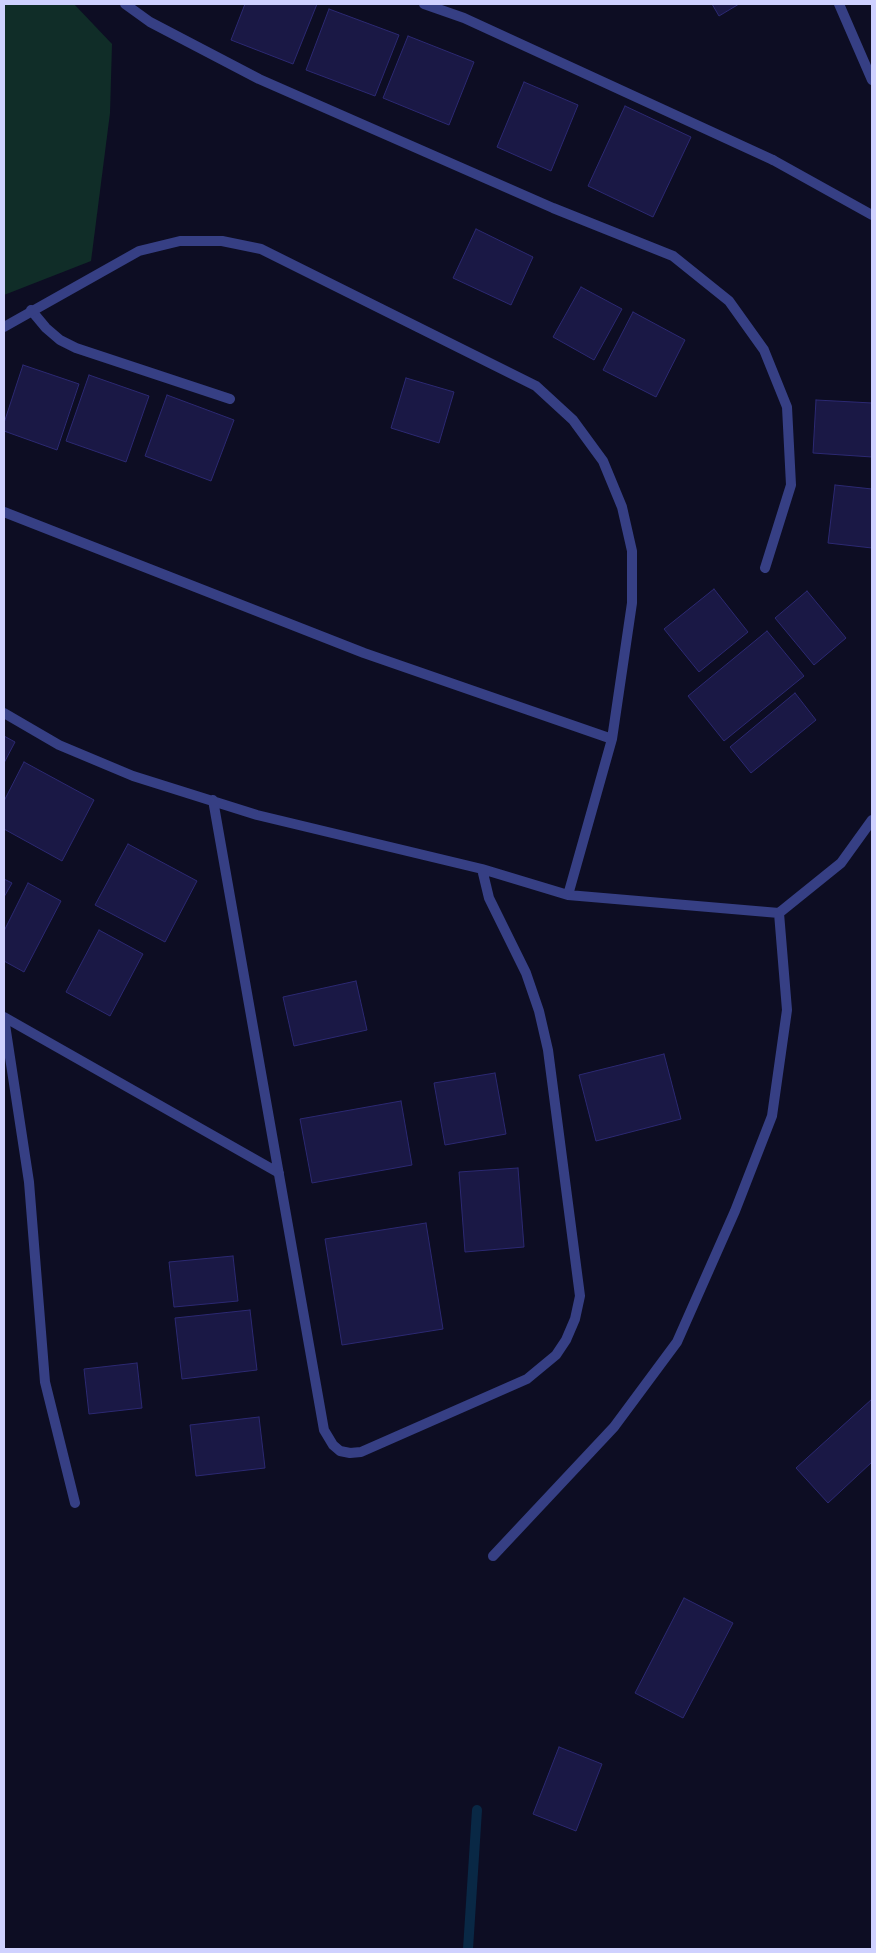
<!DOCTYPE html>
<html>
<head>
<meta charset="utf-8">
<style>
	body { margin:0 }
	#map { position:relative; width:876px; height:1953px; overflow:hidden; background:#0d0d23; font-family:"Golos Text",sans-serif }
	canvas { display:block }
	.frame { position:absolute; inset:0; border:5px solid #cfd1ff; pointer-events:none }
</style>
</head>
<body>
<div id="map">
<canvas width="876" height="1953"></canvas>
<div class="frame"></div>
</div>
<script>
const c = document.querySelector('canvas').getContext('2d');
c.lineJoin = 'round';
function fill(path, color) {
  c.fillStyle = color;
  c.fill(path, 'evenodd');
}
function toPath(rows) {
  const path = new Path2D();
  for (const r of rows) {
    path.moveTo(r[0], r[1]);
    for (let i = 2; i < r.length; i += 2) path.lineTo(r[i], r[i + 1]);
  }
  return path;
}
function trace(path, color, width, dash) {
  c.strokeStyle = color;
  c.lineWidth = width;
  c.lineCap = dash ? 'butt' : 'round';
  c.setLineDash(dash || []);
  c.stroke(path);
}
const green = toPath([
	[4,4,74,4,112,44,110,113,91,261,4,295]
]);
const stream = toPath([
	[468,1949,477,1810]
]);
const building = toPath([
	[245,4,317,4,293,64,231,40,245,4],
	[712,4,739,4,719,16,712,4],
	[329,9,399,35,375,96,306,70,329,9],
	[408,36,474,62,449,125,383,98,408,36],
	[524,82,578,105,551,171,497,147,524,82],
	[625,106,691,137,653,217,588,186,625,106],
	[476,229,533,257,511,305,453,278,476,229],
	[581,287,622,309,594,360,553,337,581,287],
	[633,312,685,340,656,397,603,370,633,312],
	[23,365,79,384,57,450,4,431,4,423,23,365],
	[89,375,149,396,126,462,66,441,89,375],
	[406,378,454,392,439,443,391,428,406,378],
	[167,395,234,420,211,481,145,456,167,395],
	[816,400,872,403,872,457,813,453,816,400],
	[835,485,872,489,872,548,828,543,835,485],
	[714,589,748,632,699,672,664,629,714,589],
	[807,591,846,638,814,665,775,618,807,591],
	[767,631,804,676,724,741,688,696,767,631],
	[795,693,816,720,751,773,730,747,795,693],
	[4,736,15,742,4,763,4,736],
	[24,762,94,800,62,861,4,829,4,801,24,762],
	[128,844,197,881,165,942,95,905,128,844],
	[4,879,12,883,4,897,4,879],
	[28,883,61,901,24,972,4,961,4,931,28,883],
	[99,930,143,954,110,1016,66,992,99,930],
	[356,981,367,1030,294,1046,283,997,356,981],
	[664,1054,681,1119,596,1141,579,1075,664,1054],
	[495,1073,506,1134,445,1145,434,1083,495,1073],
	[401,1101,412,1165,312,1183,300,1119,401,1101],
	[518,1168,524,1247,465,1252,459,1172,518,1168],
	[426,1223,443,1329,342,1345,325,1239,426,1223],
	[233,1256,238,1301,174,1307,169,1262,233,1256],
	[250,1310,257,1370,182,1379,175,1318,250,1310],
	[137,1363,142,1408,89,1414,84,1369,137,1363],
	[872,1399,872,1462,828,1503,796,1468,872,1399],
	[259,1417,265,1468,196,1476,190,1425,259,1417],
	[684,1598,733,1623,683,1718,635,1693,684,1598],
	[559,1747,602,1764,576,1831,533,1814,559,1747]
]);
const service = toPath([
	[839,4,872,80],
	[773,160,872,215],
	[31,310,46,328,60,340,76,348,230,399]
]);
const minor = toPath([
	[125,4,150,22,259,79,553,208,673,256,729,301,764,350,787,407,791,485,765,568],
	[424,4,464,18,773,160],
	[4,327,139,251,180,241,222,241,261,249,536,386,573,420,603,461,622,507,632,551,632,603,612,739,568,895],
	[4,512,364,653,612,739],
	[4,713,59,745,133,776,257,815,482,869,568,895,779,913,841,863,872,820],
	[213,800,324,1430,333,1445,340,1451,350,1453,361,1452,527,1379,556,1355,566,1340,575,1319,580,1296,548,1050,539,1011,526,973,489,898,482,869],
	[4,1017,279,1173],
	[4,1018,29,1182,45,1382,75,1503],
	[493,1556,614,1427,677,1342,735,1211,772,1116,787,1010,779,913]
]);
fill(green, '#102d28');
trace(stream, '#092845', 10);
fill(building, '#1a1845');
trace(building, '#2c2972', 1);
trace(service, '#363f84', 10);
trace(minor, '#363f84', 10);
</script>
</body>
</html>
